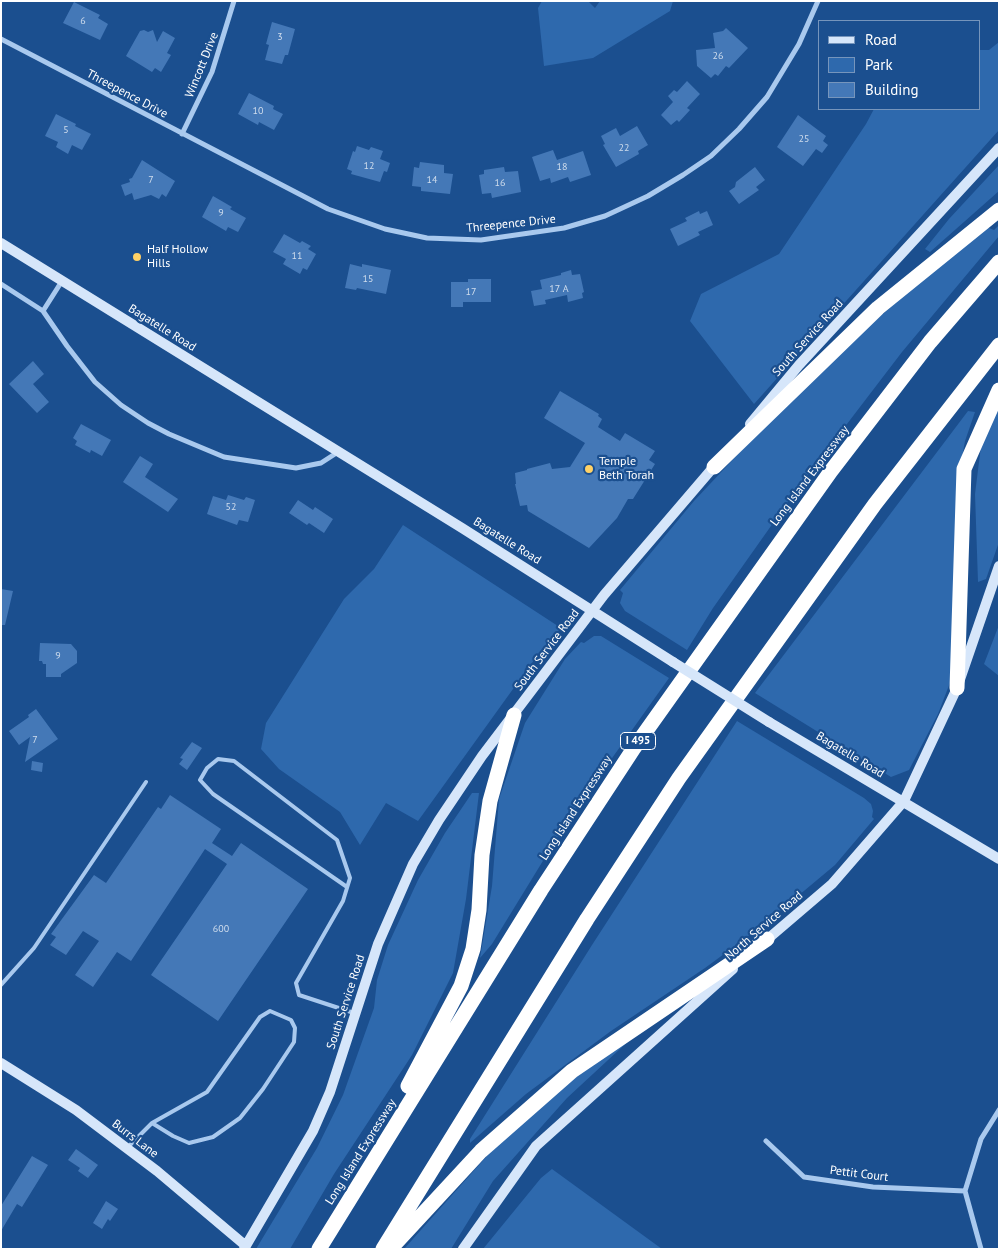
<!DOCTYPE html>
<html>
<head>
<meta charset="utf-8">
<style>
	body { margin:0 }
	#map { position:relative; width:1000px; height:1250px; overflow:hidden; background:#1b4f8f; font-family:"PT Sans",sans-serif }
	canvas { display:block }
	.frame { position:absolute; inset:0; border:2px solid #fff; pointer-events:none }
	.legend { position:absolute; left:818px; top:20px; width:162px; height:90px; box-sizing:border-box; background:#1b4f8f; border:1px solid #7695bc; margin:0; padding:6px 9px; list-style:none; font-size:15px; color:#fff }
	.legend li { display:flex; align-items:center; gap:10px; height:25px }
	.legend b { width:25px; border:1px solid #7695bc }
</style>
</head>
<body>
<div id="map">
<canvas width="1000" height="1250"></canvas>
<div class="frame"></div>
<ul class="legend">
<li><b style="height:6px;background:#d6e6fa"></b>Road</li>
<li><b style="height:14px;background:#2e69ad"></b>Park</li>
<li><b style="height:14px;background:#4478b7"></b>Building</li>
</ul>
</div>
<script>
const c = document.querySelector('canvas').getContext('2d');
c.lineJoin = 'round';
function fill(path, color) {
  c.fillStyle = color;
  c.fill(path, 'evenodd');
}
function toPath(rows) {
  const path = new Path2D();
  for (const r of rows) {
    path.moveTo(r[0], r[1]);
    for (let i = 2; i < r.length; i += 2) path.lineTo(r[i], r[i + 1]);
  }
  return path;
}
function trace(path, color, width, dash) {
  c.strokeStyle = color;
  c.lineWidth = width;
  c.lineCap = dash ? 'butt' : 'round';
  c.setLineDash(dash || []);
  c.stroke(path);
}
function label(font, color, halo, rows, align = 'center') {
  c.font = font + ' "PT Sans",sans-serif';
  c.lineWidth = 4.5;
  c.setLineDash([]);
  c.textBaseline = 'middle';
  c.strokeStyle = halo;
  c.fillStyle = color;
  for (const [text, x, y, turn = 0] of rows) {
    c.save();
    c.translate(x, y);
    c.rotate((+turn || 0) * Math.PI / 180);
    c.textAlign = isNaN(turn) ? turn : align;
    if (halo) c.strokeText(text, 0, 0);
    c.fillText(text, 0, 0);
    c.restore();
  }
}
const green = toPath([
	[542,1,588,1,595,8,600,1,673,1,670,11,593,58,544,66,538,8],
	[999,42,999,130,754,404,690,321,701,294,779,254,866,124,874,109,979,109,979,50,989,50],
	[999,165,999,191,930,252,925,249,949,219],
	[999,225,999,236,902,352,795,492,713,608,687,650,625,611,620,603,623,593,620,590,694,501,769,421,853,340,984,226,994,230],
	[999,398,999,542,986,579,978,582,975,494,981,446],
	[968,411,975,412,965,441,957,485,953,675,938,714,909,770,891,777,755,693],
	[403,525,561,628,531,664,418,821,386,803,360,845,340,812,279,769,261,749,266,723,344,599,374,569],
	[999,625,999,676,984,664],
	[594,636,601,636,669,678,568,820,492,944,480,958,492,886,499,799,525,723,565,659,581,642,584,643],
	[737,721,864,798,871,804,873,811,872,817,874,819,835,865,762,926,705,968,611,1031,526,1094,470,1143,470,1139,592,945],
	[472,793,479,793,466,899,453,973,412,1055,334,1174,290,1249,256,1249,317,1148,343,1095,374,1008,377,980,388,945,418,880,445,833],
	[634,1036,567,1098,493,1181,451,1249,404,1249,511,1129,597,1060],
	[552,1169,662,1249,483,1249,541,1178]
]);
const building = toPath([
	[74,2,100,15,98,18,108,24,100,40,63,23],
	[272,22,295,29,288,55,285,55,282,64,265,60,269,45,266,44],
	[726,28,748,48,729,68,726,66,718,76,715,74,711,78,697,66,696,50,715,48,713,33,723,31],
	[144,30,148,32,153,30,157,42,163,31,175,38,167,53,171,55,161,72,155,68,152,72,126,56,140,31],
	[687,81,700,94,687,108,690,110,679,122,677,120,671,125,661,115,673,102,668,96,674,90,677,92],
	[249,93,274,106,273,109,283,114,274,130,259,122,258,125,238,114],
	[56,114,76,124,75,126,91,134,82,150,72,145,68,154,56,147,58,142,45,136],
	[798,115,826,136,823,141,828,145,822,153,816,149,803,166,777,147],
	[637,126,648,145,638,151,639,154,616,167,603,145,605,144,601,136,616,128,620,136],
	[357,146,369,150,371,147,383,151,380,159,390,163,387,172,384,171,380,182,351,174,352,171,347,169,353,151,355,152],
	[553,150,557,160,583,151,591,175,570,182,568,177,551,183,550,178,540,181,532,157],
	[142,160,175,181,166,197,162,194,159,199,151,195,134,200,132,193,125,196,121,185,130,182,129,179,132,178],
	[420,162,444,165,444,173,453,174,450,194,421,191,421,187,412,186,414,167,419,168],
	[504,167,505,172,518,171,521,192,492,198,491,193,482,194,479,175,484,174,484,170],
	[755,167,765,180,756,187,759,190,739,204,729,191,735,187,736,182],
	[213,196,232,207,230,209,246,218,238,232,228,227,226,231,202,217],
	[699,211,700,214,707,211,713,225,698,232,700,235,678,246,670,229,687,221,685,218],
	[284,234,300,243,302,241,311,246,308,249,316,254,307,270,303,268,300,274,283,264,286,259,273,252],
	[350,264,362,267,362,264,391,270,386,294,357,288,356,290,345,288],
	[571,270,572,275,580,274,584,292,582,293,583,298,568,302,567,295,545,300,546,304,534,306,531,291,542,289,540,280,561,275,561,273],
	[468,279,491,279,491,302,463,302,463,307,451,307,451,282,468,282],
	[33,361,44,374,33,384,49,402,37,413,9,384],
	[560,391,599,414,598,416,602,419,598,427,620,441,625,433,655,451,649,460,655,464,633,499,628,499,617,518,589,548,528,511,527,505,520,506,515,484,516,484,515,473,527,470,527,469,550,463,552,469,570,467,585,443,544,418],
	[81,424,111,440,102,456,91,450,90,453,75,445,77,441,73,438],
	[140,456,153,464,145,477,178,499,168,512,123,482],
	[228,495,244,500,246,497,255,500,248,522,239,520,237,525,207,514,213,496,226,500],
	[298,500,313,510,315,507,333,519,324,533,309,523,307,525,289,513],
	[1,589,13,591,5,625,1,625],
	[40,643,71,644,77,651,77,663,61,674,61,677,46,677,46,664,43,664,42,661,39,661],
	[36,709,58,739,25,762,30,737,19,745,9,731,29,717,28,715],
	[192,742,202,748,187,770,179,764,183,759,180,758],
	[32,761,43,763,42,772,31,770],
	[170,795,221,829,212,843,232,856,241,843,308,889,218,1021,151,975,227,864,205,849,131,961,117,952,93,987,75,975,99,941,83,931,66,955,50,945,56,937,51,934,94,875,106,883,158,807,161,809],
	[76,1149,98,1165,88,1178,78,1171,80,1168,68,1160],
	[32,1156,48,1165,22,1207,17,1204,1,1231,1,1206],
	[106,1201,118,1209,110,1221,108,1219,102,1229,93,1223]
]);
const lane = toPath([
	[347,887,213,794,200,780,207,768,218,759,234,761,337,840,350,878,343,901,296,983,299,995,354,1013],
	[1,985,34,948,146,782],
	[128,1147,152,1123,207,1092,260,1017,270,1011,291,1020,295,1028,294,1042,263,1089,240,1118,213,1137,189,1143,173,1136,152,1123]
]);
const street = toPath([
	[1,39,328,209,385,229,427,238,481,240,564,228,605,216,648,196,683,175,711,156,739,129,767,97,799,44,818,1],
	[182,134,212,72,234,1],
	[1,284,43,311,67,346,95,382,121,405,148,423,169,434,224,457,296,468,321,463,338,452],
	[43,311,62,281],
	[766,1141,804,1177,873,1187,965,1191],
	[981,1249,965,1191,981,1139,999,1110]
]);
const secondary = toPath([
	[1,243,462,528,673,662],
	[750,424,799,365,999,148],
	[769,722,999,859],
	[763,943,832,884,904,801,957,688,999,566],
	[1,1063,76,1110,157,1171,246,1246],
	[244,1249,313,1131,330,1092,378,944,413,864,439,820,482,756,604,595,717,463],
	[463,1249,536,1146,733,969]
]);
const highway = toPath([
	[714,467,878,308,999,210],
	[957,688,964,469,999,390],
	[408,1086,461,986,473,949,479,910,482,855,490,801,514,715],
	[393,1246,481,1151,572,1071,767,939],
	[319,1249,541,890,634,748,831,471,930,342,999,262],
	[383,1249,587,919,679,778,875,504,999,345]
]);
const secondaryBridge = toPath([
	[673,662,769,722]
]);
const markers = [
	[137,257,5,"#ffd166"],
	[589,469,5,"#ffd166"]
];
const numberNames = [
	["6",83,21],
	["3",280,37],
	["26",718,56],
	["10",258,111],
	["5",66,130],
	["25",804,139],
	["22",624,148],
	["12",369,166],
	["18",562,167],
	["7",151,180],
	["14",432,180],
	["16",500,183],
	["9",221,213],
	["11",297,256],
	["15",368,279],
	["17 A",559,289],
	["17",471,292],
	["52",231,507],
	["9",58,656],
	["7",35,740],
	["600",221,929]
];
const shields = [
	[638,741,35]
];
const shieldNames = [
	["I 495",638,741]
];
const streetNames = [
	["Wincott Drive",202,65,-68],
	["Threepence Drive",127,94,28],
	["Threepence Drive",511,224,-6],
	["Bagatelle Road",162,328,32],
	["South Service Road",808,338,-48],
	["Long Island Expressway",810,476,-53],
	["Bagatelle Road",507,541,32],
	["South Service Road",547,650,-53],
	["Bagatelle Road",850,755,31],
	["Long Island Expressway",576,808,-57],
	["North Service Road",764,926,-41],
	["South Service Road",346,1002,-72],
	["Burrs Lane",135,1139,37],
	["Long Island Expressway",361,1152,-58],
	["Pettit Court",859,1174,7]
];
const poiNames = [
	["Half Hollow",147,250],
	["Hills",147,264],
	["Temple",599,462],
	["Beth Torah",599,476]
];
fill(green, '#2e69ad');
fill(building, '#4478b7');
trace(lane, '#a9c9ee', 4);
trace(street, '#a9c9ee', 5);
trace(secondary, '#d6e6fa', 10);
trace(highway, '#fff', 15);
trace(secondaryBridge, '#d6e6fa', 10);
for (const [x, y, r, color] of markers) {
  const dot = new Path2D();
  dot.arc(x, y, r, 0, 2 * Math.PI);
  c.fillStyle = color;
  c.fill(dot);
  trace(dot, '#1b4f8f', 2);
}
label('10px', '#d0dded', null, numberNames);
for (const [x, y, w] of shields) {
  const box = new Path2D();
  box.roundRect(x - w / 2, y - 8.5, w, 17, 4);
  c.fillStyle = '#1b4f8f';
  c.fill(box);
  trace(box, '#fff', 1);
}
label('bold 11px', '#fff', null, shieldNames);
label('12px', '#fff', '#1b4f8f', streetNames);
label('12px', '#fff', '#1b4f8f', poiNames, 'left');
</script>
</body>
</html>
